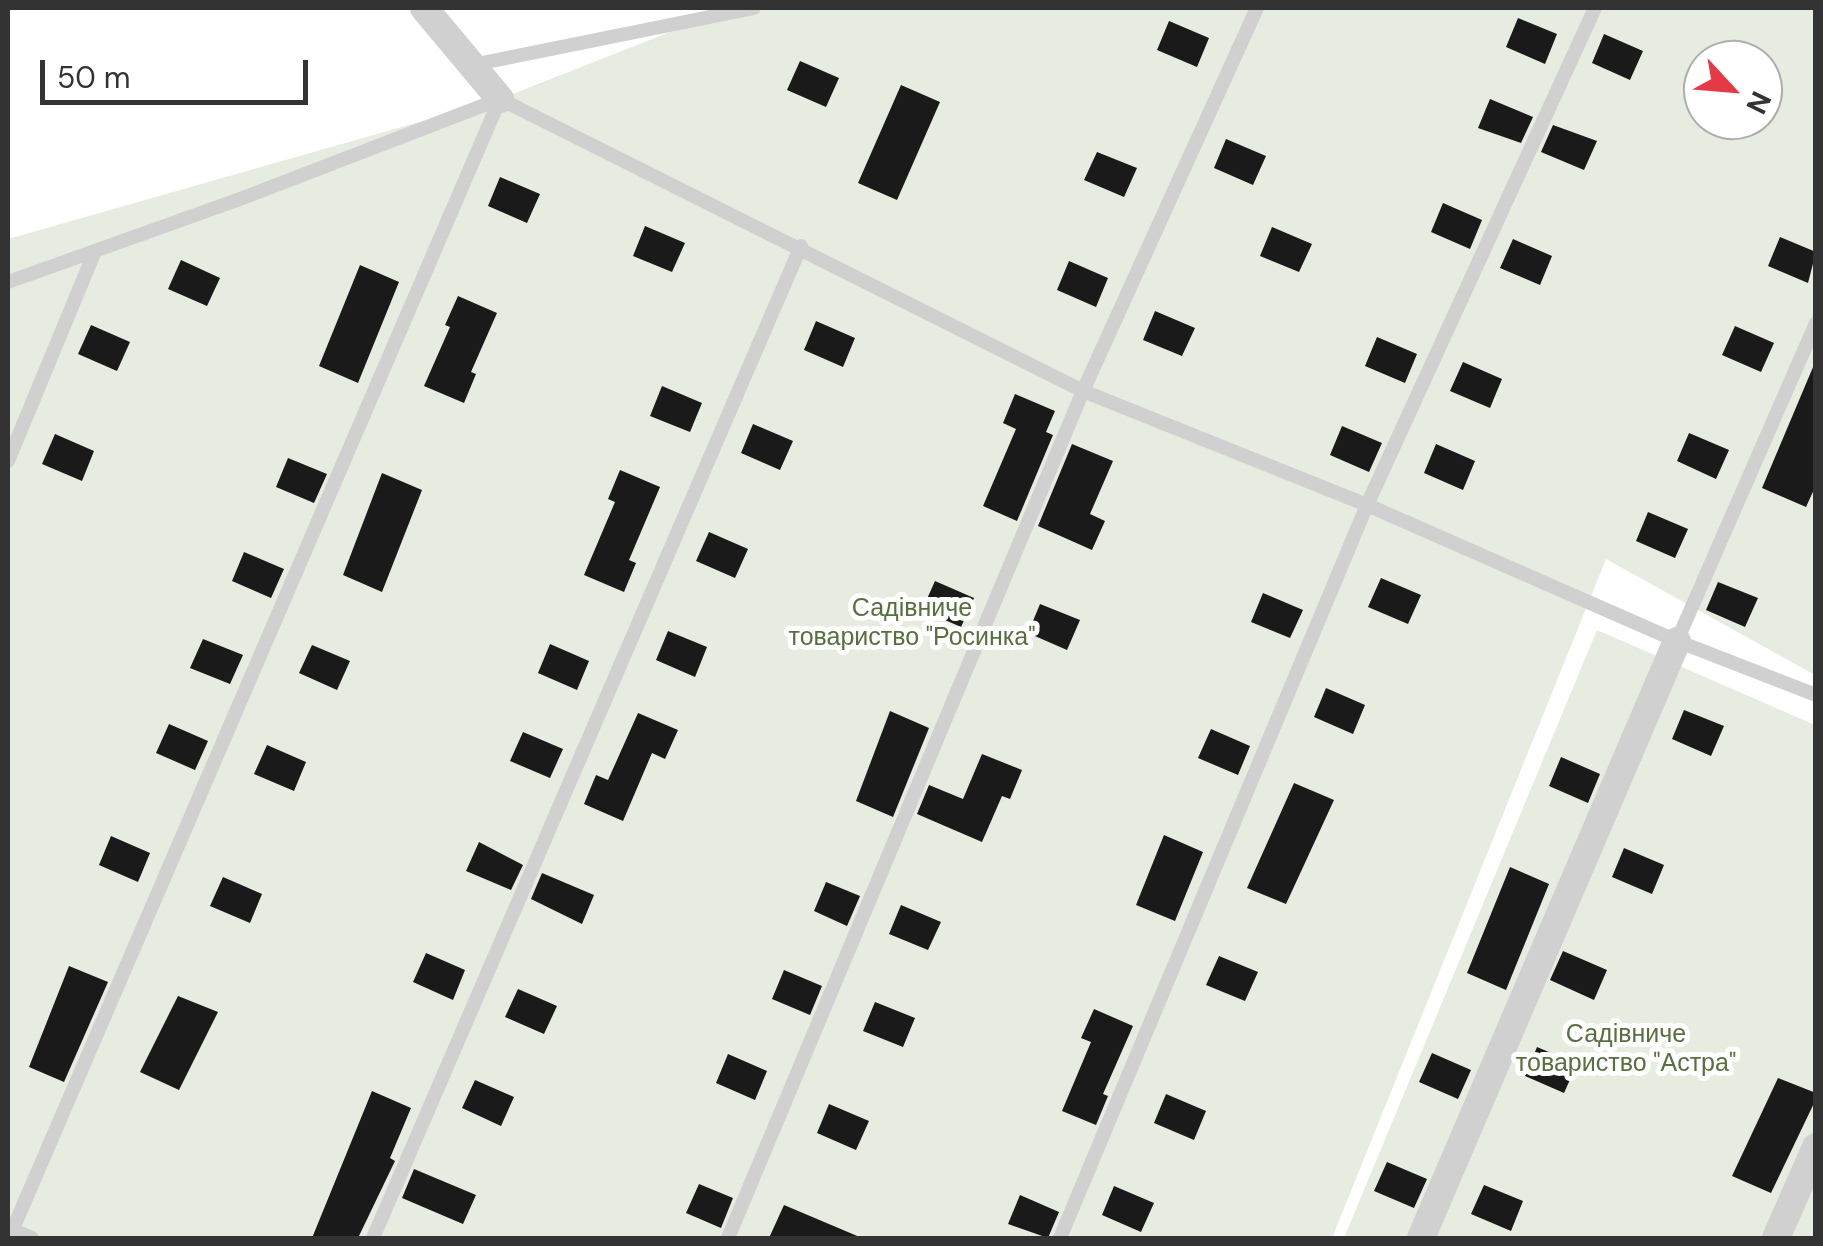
<!DOCTYPE html>
<html>
<head>
<meta charset="utf-8">
<style>
	body { margin:0 }
	#map { position:relative; width:1823px; height:1246px; overflow:hidden; background:#fff; font-family:"DM Sans",sans-serif }
	canvas { display:block }
	.frame { position:absolute; inset:0; border:10px solid #333; pointer-events:none }
	.north { position:absolute; left:1683px; top:40px; width:100px; height:100px; box-sizing:border-box; background:#fff; border:2px solid #adadad; border-radius:50%; rotate:116deg; font-size:28px; font-weight:700; line-height:40px; text-align:center; color:#333 }
	.north::after { content:''; display:block; margin:auto; width:35px; height:45px; background:#e63946; clip-path:polygon(50% 0,100% 100%,50% 72%,0 100%) }
	.scale { position:absolute; left:40px; top:60px; width:268px; height:45px; box-sizing:border-box; border:5px solid #333; border-top:0; padding-left:12px; font-size:30px; line-height:35px; white-space:nowrap; color:#333; -webkit-text-stroke:8px #fff; paint-order:stroke }
</style>
</head>
<body>
<div id="map">
<canvas width="1823" height="1246"></canvas>
<div class="frame"></div>
<div class="north">N</div>
<div class="scale">50 m</div>
</div>
<script>
const c = document.querySelector('canvas').getContext('2d');
c.lineJoin = 'round';
function fill(path, color) {
  c.fillStyle = color;
  c.fill(path, 'evenodd');
}
function toPath(rows) {
  const path = new Path2D();
  for (const r of rows) {
    path.moveTo(r[0], r[1]);
    for (let i = 2; i < r.length; i += 2) path.lineTo(r[i], r[i + 1]);
  }
  return path;
}
function trace(path, color, width, dash) {
  c.strokeStyle = color;
  c.lineWidth = width;
  c.lineCap = dash ? 'butt' : 'round';
  c.setLineDash(dash || []);
  c.stroke(path);
}
function label(font, color, halo, rows, align = 'center') {
  c.font = font + ' "DM Sans",sans-serif';
  c.lineWidth = 10;
  c.setLineDash([]);
  c.textBaseline = 'middle';
  c.strokeStyle = halo;
  c.fillStyle = color;
  for (const [text, x, y, turn = 0] of rows) {
    c.save();
    c.translate(x, y);
    c.rotate((+turn || 0) * Math.PI / 180);
    c.textAlign = isNaN(turn) ? turn : align;
    if (halo) c.strokeText(text, 0, 0);
    c.fillText(text, 0, 0);
    c.restore();
  }
}
const green = toPath([
	[731,8,1815,8,1815,675,1606,559,1332,1238,8,1238,8,239,500,99],
	[1703,60,1763,60,1763,120,1703,120],
	[1597,630,1815,725,1815,1238,1344,1238]
]);
const building = toPath([
	[1518,18,1557,34,1545,64,1506,47],
	[1169,21,1209,38,1197,67,1157,50],
	[1604,34,1643,51,1630,80,1592,63],
	[800,61,839,78,826,107,787,90],
	[901,85,940,102,897,200,858,183],
	[1490,99,1533,117,1521,143,1478,128],
	[1553,125,1597,141,1584,170,1541,152],
	[1226,139,1266,156,1253,185,1214,168],
	[1097,152,1137,168,1124,197,1084,180],
	[500,177,540,194,527,223,488,206],
	[1443,203,1482,220,1470,249,1431,232],
	[645,226,685,243,672,272,633,256],
	[1272,227,1312,244,1299,272,1260,256],
	[1780,237,1816,252,1808,283,1768,266],
	[1513,239,1552,256,1540,285,1500,268],
	[181,260,220,278,207,306,168,289],
	[1069,261,1108,278,1096,307,1057,290],
	[360,265,399,282,358,383,319,366],
	[458,296,497,313,471,372,476,374,464,403,424,386,450,327,445,325],
	[1155,311,1195,328,1182,356,1143,340],
	[816,321,855,338,843,367,804,350],
	[91,325,130,342,117,371,78,354],
	[1735,326,1774,343,1761,372,1722,355],
	[1377,337,1417,354,1405,383,1365,366],
	[1816,360,1816,485,1806,507,1762,488],
	[1463,362,1502,379,1490,408,1450,391],
	[662,386,702,403,690,432,650,416],
	[1015,394,1055,411,1046,432,1053,435,1017,521,983,506,1016,429,1003,423],
	[753,424,793,441,780,470,741,453],
	[1342,426,1382,443,1369,472,1330,455],
	[1689,433,1729,450,1716,479,1677,461],
	[55,434,94,451,82,481,42,464],
	[1072,444,1113,461,1090,514,1105,521,1092,550,1038,526],
	[1436,444,1475,461,1463,490,1424,473],
	[288,458,327,474,314,503,276,487],
	[620,470,660,487,629,560,636,563,624,592,584,575,615,502,608,499],
	[382,473,422,490,382,592,343,575],
	[1648,512,1688,529,1675,558,1636,541],
	[709,532,748,549,735,578,696,561],
	[244,552,284,569,271,598,232,581],
	[1381,578,1421,595,1408,624,1368,607],
	[935,581,974,598,961,627,922,610],
	[1718,582,1758,598,1745,627,1706,610],
	[1263,593,1303,610,1290,638,1251,622],
	[1040,604,1080,620,1067,650,1028,633],
	[668,631,707,647,695,677,656,660],
	[203,639,243,655,230,684,190,668],
	[550,644,589,661,577,690,538,673],
	[312,645,350,661,337,690,299,673],
	[1326,688,1365,705,1353,734,1314,717],
	[1684,710,1724,726,1711,756,1672,739],
	[890,711,929,728,893,817,856,801],
	[638,713,678,730,665,759,652,753,623,821,584,804,596,775,608,780],
	[169,724,208,741,195,770,156,753],
	[1211,729,1250,746,1238,775,1198,758],
	[523,732,563,749,550,778,510,761],
	[267,745,306,762,294,791,254,774],
	[982,754,1022,770,1010,799,1002,796,982,842,917,814,929,785,963,799],
	[1561,757,1600,774,1588,803,1549,786],
	[1294,783,1334,800,1286,904,1247,888],
	[1164,835,1203,852,1175,921,1136,905],
	[111,836,150,853,138,882,99,865],
	[479,842,523,865,511,890,466,871],
	[1624,848,1664,865,1652,894,1612,877],
	[1510,867,1549,884,1506,990,1467,973],
	[542,873,594,895,582,924,531,899],
	[223,877,262,894,250,923,210,906],
	[826,882,860,896,847,926,814,911],
	[901,905,941,922,928,950,889,934],
	[1563,951,1607,970,1594,1000,1550,980],
	[426,953,465,970,453,1000,413,982],
	[1219,956,1258,972,1245,1001,1206,985],
	[69,966,108,982,64,1082,29,1067],
	[784,970,822,986,810,1015,772,999],
	[518,989,557,1006,544,1034,505,1017],
	[178,996,218,1012,179,1090,140,1072],
	[875,1002,915,1018,903,1047,863,1031],
	[1094,1009,1133,1026,1103,1094,1108,1096,1096,1125,1062,1111,1091,1042,1081,1038],
	[1537,1047,1577,1064,1564,1093,1525,1076],
	[1432,1053,1471,1070,1458,1099,1419,1082],
	[728,1054,767,1071,755,1100,716,1083],
	[1778,1078,1816,1093,1816,1099,1771,1193,1732,1176],
	[475,1080,514,1097,501,1126,462,1108],
	[372,1091,411,1108,390,1158,395,1161,358,1238,312,1238],
	[1166,1094,1206,1111,1194,1140,1154,1123],
	[829,1104,869,1121,856,1150,817,1133],
	[1387,1162,1427,1179,1414,1208,1374,1191],
	[414,1169,476,1195,463,1224,402,1198],
	[699,1184,733,1198,721,1228,686,1213],
	[1484,1185,1523,1201,1511,1231,1471,1214],
	[1114,1186,1154,1203,1141,1232,1102,1215],
	[1020,1195,1059,1212,1048,1238,1008,1224],
	[784,1205,862,1238,769,1238]
]);
const lane = toPath([
	[472,65,754,8],
	[8,282,240,199,500,99,1083,391,1367,505,1677,641,1816,695],
	[8,461,95,251],
	[1677,641,1816,323],
	[8,1228,32,1238],
	[9,1238,500,99],
	[373,1238,801,246],
	[728,1238,1083,391,1257,8],
	[1060,1238,1367,505,1595,8]
]);
const street = toPath([
	[424,8,500,99],
	[1421,1238,1677,641],
	[1776,1238,1816,1147]
]);
const parkNames = [
	["Садівниче",912,609],
	["товариство \"Росинка\"",912,638],
	["Садівниче",1626,1035],
	["товариство \"Астра\"",1626,1064]
];
fill(green, '#e6ecdf');
fill(building, '#1a1a1a');
trace(lane, '#d0d0d0', 14);
trace(street, '#d0d0d0', 28);
label('25px', '#56703f', '#fff', parkNames);
</script>
</body>
</html>
